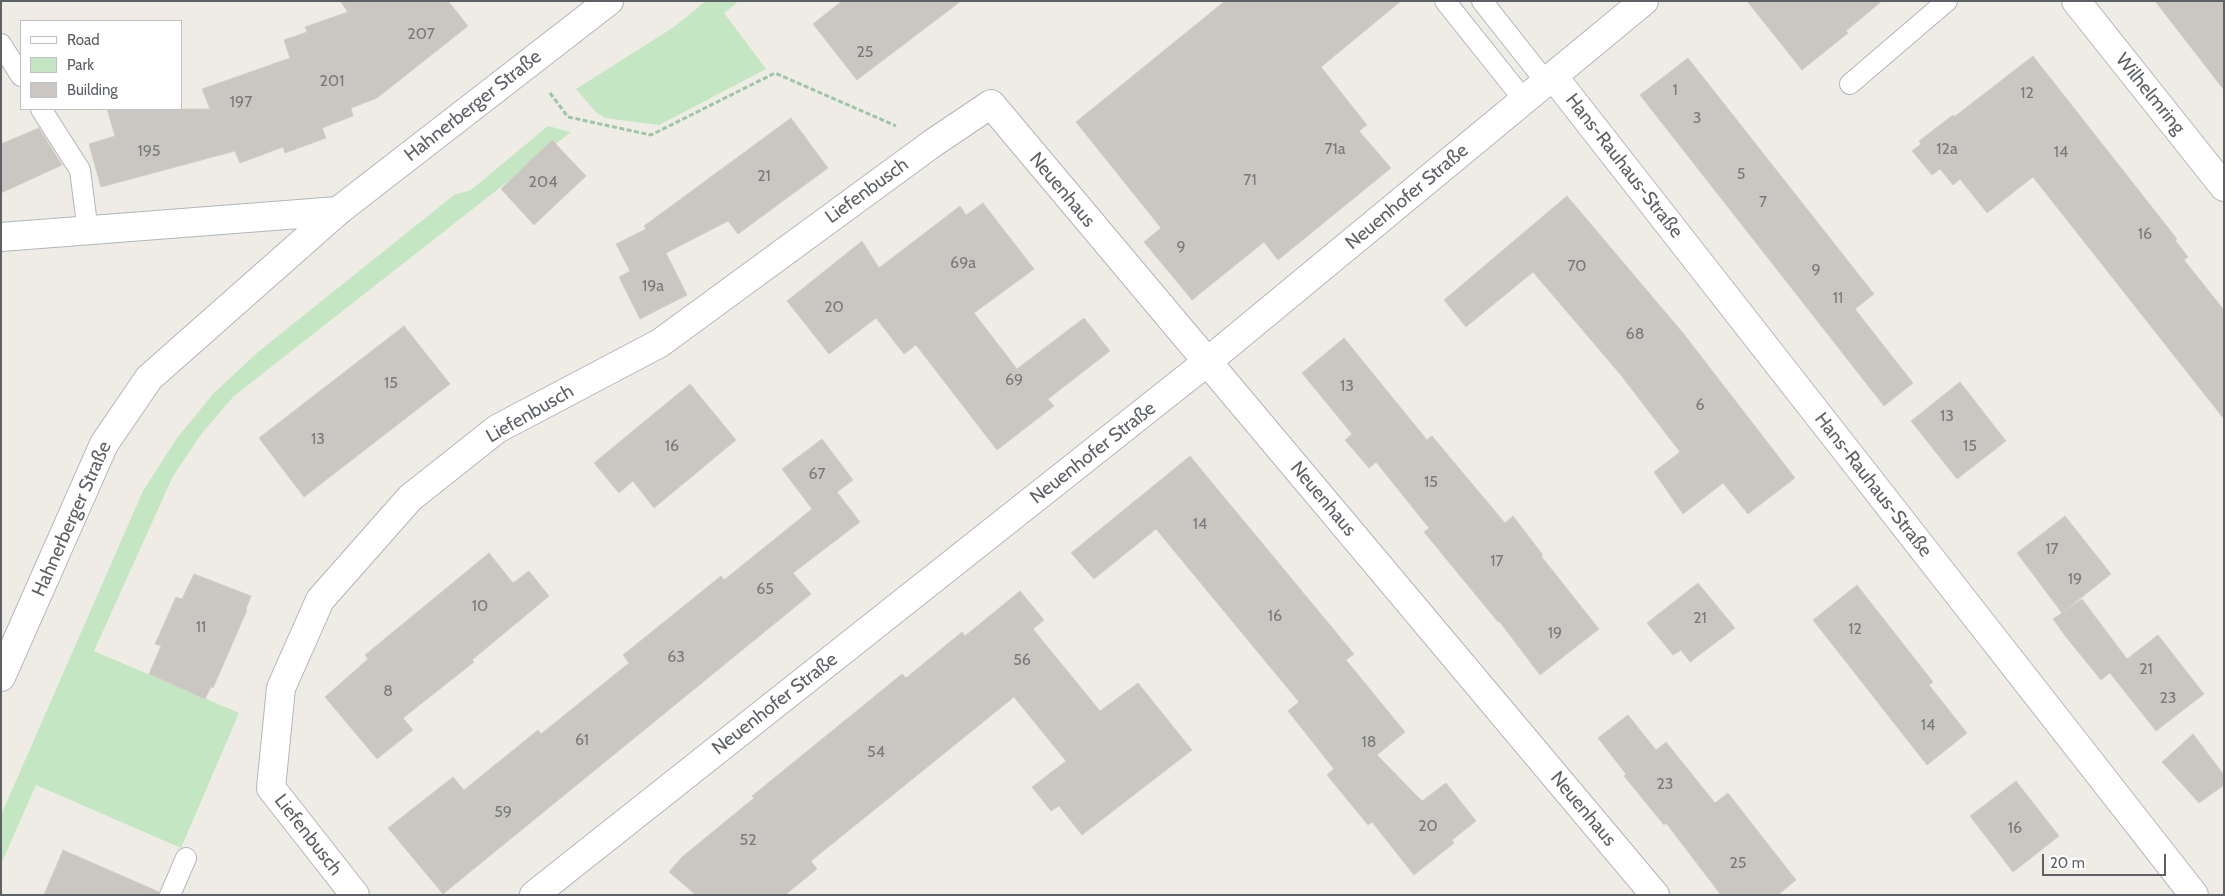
<!DOCTYPE html>
<html>
<head>
<meta charset="utf-8">
<style>
	body { margin:0 }
	#map { position:relative; width:2225px; height:896px; overflow:hidden; background:#efece5; font-family:Cabin,sans-serif }
	canvas { display:block }
	.frame { position:absolute; inset:0; border:2px solid #5d6165; pointer-events:none }
	.legend { position:absolute; left:20px; top:20px; width:162px; height:90px; box-sizing:border-box; background:#fff; border:1px solid #bec0c1; margin:0; padding:6px 9px; list-style:none; font-size:15px; color:#5d6165 }
	.legend li { display:flex; align-items:center; gap:10px; height:25px }
	.legend b { width:25px; border:1px solid #bec0c1 }
	.scale { position:absolute; left:2042px; top:854px; width:124px; height:22px; box-sizing:border-box; border:2px solid #5d6165; border-top:0; padding-left:6px; font-size:15px; line-height:18px; white-space:nowrap; color:#5d6165; -webkit-text-stroke:4px #fff; paint-order:stroke }
</style>
</head>
<body>
<div id="map">
<canvas width="2225" height="896"></canvas>
<div class="frame"></div>
<ul class="legend">
<li><b style="height:6px;background:#fff"></b>Road</li>
<li><b style="height:14px;background:#c4e6c2"></b>Park</li>
<li><b style="height:14px;background:#cac7c2"></b>Building</li>
</ul>
<div class="scale">20 m</div>
</div>
<script>
const c = document.querySelector('canvas').getContext('2d');
c.lineJoin = 'round';
function fill(path, color) {
  c.fillStyle = color;
  c.fill(path, 'evenodd');
}
function toPath(rows) {
  const path = new Path2D();
  for (const r of rows) {
    path.moveTo(r[0], r[1]);
    for (let i = 2; i < r.length; i += 2) path.lineTo(r[i], r[i + 1]);
  }
  return path;
}
function trace(path, color, width, dash) {
  c.strokeStyle = color;
  c.lineWidth = width;
  c.lineCap = dash ? 'butt' : 'round';
  c.setLineDash(dash || []);
  c.stroke(path);
}
function label(font, color, halo, rows, align = 'center') {
  c.font = font + ' Cabin,sans-serif';
  c.lineWidth = 4;
  c.setLineDash([]);
  c.textBaseline = 'middle';
  c.strokeStyle = halo;
  c.fillStyle = color;
  for (const [text, x, y, turn = 0] of rows) {
    c.save();
    c.translate(x, y);
    c.rotate((+turn || 0) * Math.PI / 180);
    c.textAlign = isNaN(turn) ? turn : align;
    if (halo) c.strokeText(text, 0, 0);
    c.fillText(text, 0, 0);
    c.restore();
  }
}
const green = toPath([
	[706,1,739,1,724,13,766,69,659,125,605,118,596,112,576,89,674,27],
	[548,126,571,132,234,396,202,433,173,476,94,651,239,713,181,848,36,785,1,864,1,815,143,491,177,438,213,394,258,352,454,195,471,190]
]);
const building = toPath([
	[340,1,448,1,468,26,377,98,351,108,353,116,322,128,326,138,285,153,283,147,240,163,235,151,101,187,89,144,115,136,107,109,210,109,202,89,290,58,284,40,307,32,305,27,348,12,340,1],
	[842,1,961,1,857,80,813,24,842,1],
	[1225,1,1401,1,1321,67,1367,125,1359,131,1391,168,1278,260,1264,242,1192,300,1144,242,1161,228,1076,122,1225,1],
	[1747,1,1882,1,1846,31,1848,33,1802,70,1747,1],
	[2155,1,2224,1,2224,90,2155,1],
	[2033,56,2177,239,2175,240,2188,257,2184,260,2224,310,2224,419,2033,177,1987,213,1960,179,1953,185,1940,169,1932,175,1912,151,1921,144,1919,141,1953,115,1954,117,2033,56],
	[1688,58,1874,294,1855,309,1913,383,1884,406,1640,95,1688,58],
	[791,118,828,168,738,234,728,221,666,253,687,295,640,319,619,277,630,271,616,244,646,229,644,226,791,118],
	[39,128,62,165,1,193,1,144,39,128],
	[552,140,586,176,534,225,501,189,552,140],
	[1567,196,1683,333,1795,478,1748,514,1723,483,1683,514,1654,472,1680,452,1620,374,1533,272,1466,327,1444,300,1567,196],
	[983,203,1034,269,974,313,1017,369,1084,318,1110,351,1048,399,1054,406,997,450,916,345,904,354,876,318,829,354,787,301,862,241,879,268,960,206,966,215,983,203],
	[404,326,450,384,304,497,259,438,404,326],
	[1344,338,1427,440,1432,436,1505,523,1513,516,1543,555,1541,556,1599,629,1540,675,1499,621,1498,622,1424,532,1429,528,1376,462,1369,468,1345,440,1352,434,1302,373,1344,338],
	[1960,382,2006,441,1957,479,1911,421,1960,382],
	[690,384,736,440,654,508,633,481,619,493,594,463,690,384],
	[822,439,853,480,837,492,860,522,793,573,811,594,443,894,388,828,453,777,464,790,538,730,541,734,629,663,623,655,721,576,724,580,812,509,782,469,822,439],
	[1190,456,1354,654,1346,660,1405,732,1377,755,1422,801,1446,783,1476,821,1452,840,1454,843,1414,875,1372,822,1368,825,1327,775,1334,769,1288,711,1299,702,1156,529,1094,579,1071,553,1190,456],
	[2065,516,2111,574,2063,612,2082,599,2127,659,2158,635,2204,694,2156,731,2110,673,2101,680,2066,637,2053,619,2062,613,2017,553,2065,516],
	[489,553,513,583,529,571,549,596,472,660,474,662,403,718,413,730,377,759,325,697,368,659,365,655,489,553],
	[194,574,251,596,246,609,247,610,213,688,211,687,205,699,149,674,161,646,155,644,176,597,182,599,194,574],
	[1698,583,1735,628,1690,662,1681,650,1673,655,1647,623,1698,583],
	[1857,585,1933,682,1929,685,1967,733,1927,765,1813,620,1857,585],
	[1020,591,1044,620,1033,629,1100,711,1138,683,1192,750,1082,835,1059,806,1051,811,1032,787,1066,761,1014,697,811,861,817,869,785,895,696,895,669,872,682,857,754,798,752,796,902,674,906,678,962,632,965,636,1020,591],
	[1628,715,1656,750,1666,742,1715,803,1728,793,1796,880,1778,895,1721,895,1666,823,1664,825,1624,776,1626,774,1598,738,1628,715],
	[2193,734,2224,775,2224,785,2199,803,2162,762,2193,734],
	[2016,781,2059,836,2013,872,1970,816,2016,781],
	[63,850,159,892,158,895,44,895,63,850]
]);
const path = toPath([
	[550,93,568,117,651,135,775,73,896,126]
]);
const service = toPath([
	[1445,1,1524,100],
	[1482,1,1546,82],
	[1,44,21,76],
	[1850,84,1947,1],
	[41,109,80,170,88,232],
	[170,895,186,858]
]);
const minor = toPath([
	[2076,1,2224,187],
	[1553,76,2194,895],
	[1,237,338,211],
	[355,895,271,788,281,688,320,600,410,498,497,429,660,343,933,143,991,104,1655,895],
	[534,895,1207,362,1644,1]
]);
const secondary = toPath([
	[1,677,104,444,149,378,338,211,609,1]
]);
const numberNames = [
	["207",421,34],
	["25",865,52],
	["201",332,81],
	["1",1675,90],
	["12",2027,93],
	["197",241,102],
	["3",1697,118],
	["71a",1335,149],
	["12a",1947,149],
	["195",149,151],
	["14",2061,152],
	["5",1741,174],
	["21",764,176],
	["71",1250,180],
	["204",543,182],
	["7",1763,202],
	["16",2145,234],
	["9",1181,247],
	["69a",963,263],
	["70",1577,266],
	["9",1816,270],
	["19a",653,286],
	["11",1838,298],
	["20",834,307],
	["68",1635,334],
	["69",1014,380],
	["15",391,383],
	["13",1347,386],
	["6",1700,405],
	["13",1947,416],
	["13",318,439],
	["16",672,446],
	["15",1970,446],
	["67",817,474],
	["15",1431,482],
	["14",1200,524],
	["17",2052,549],
	["17",1497,561],
	["19",2075,579],
	["65",765,589],
	["10",480,606],
	["16",1275,616],
	["21",1700,618],
	["11",201,627],
	["12",1855,629],
	["19",1555,633],
	["63",676,657],
	["56",1022,660],
	["21",2146,669],
	["8",388,691],
	["23",2168,698],
	["14",1928,725],
	["61",582,740],
	["18",1369,742],
	["54",876,752],
	["23",1665,784],
	["59",503,812],
	["20",1428,826],
	["16",2015,828],
	["52",748,840],
	["25",1738,863]
];
const streetNames = [
	["Wilhelmring",2150,94,51],
	["Hahnerberger Straße",473,106,-38],
	["Hans-Rauhaus-Straße",1624,166,52],
	["Neuenhaus",1062,190,50],
	["Liefenbusch",867,191,-36],
	["Neuenhofer Straße",1407,197,-40],
	["Liefenbusch",530,414,-30],
	["Neuenhofer Straße",1093,453,-38],
	["Hans-Rauhaus-Straße",1873,485,52],
	["Neuenhaus",1323,499,50],
	["Hahnerberger Straße",72,519,-66],
	["Neuenhofer Straße",775,704,-38],
	["Neuenhaus",1583,809,50],
	["Liefenbusch",308,835,52]
];
fill(green, '#c4e6c2');
fill(building, '#cac7c2');
trace(building, '#d3cec4', 1);
trace(service, '#b2b6ba', 22);
trace(minor, '#b2b6ba', 30);
trace(secondary, '#b2b5ba', 30);
trace(path, '#9cc6a6', 3, [5, 2.5]);
trace(service, '#fff', 20);
trace(minor, '#fff', 28);
trace(secondary, '#fff', 28);
label('16px', '#787a7c', null, numberNames);
label('19px', '#5d6165', '#fff', streetNames);
</script>
</body>
</html>
